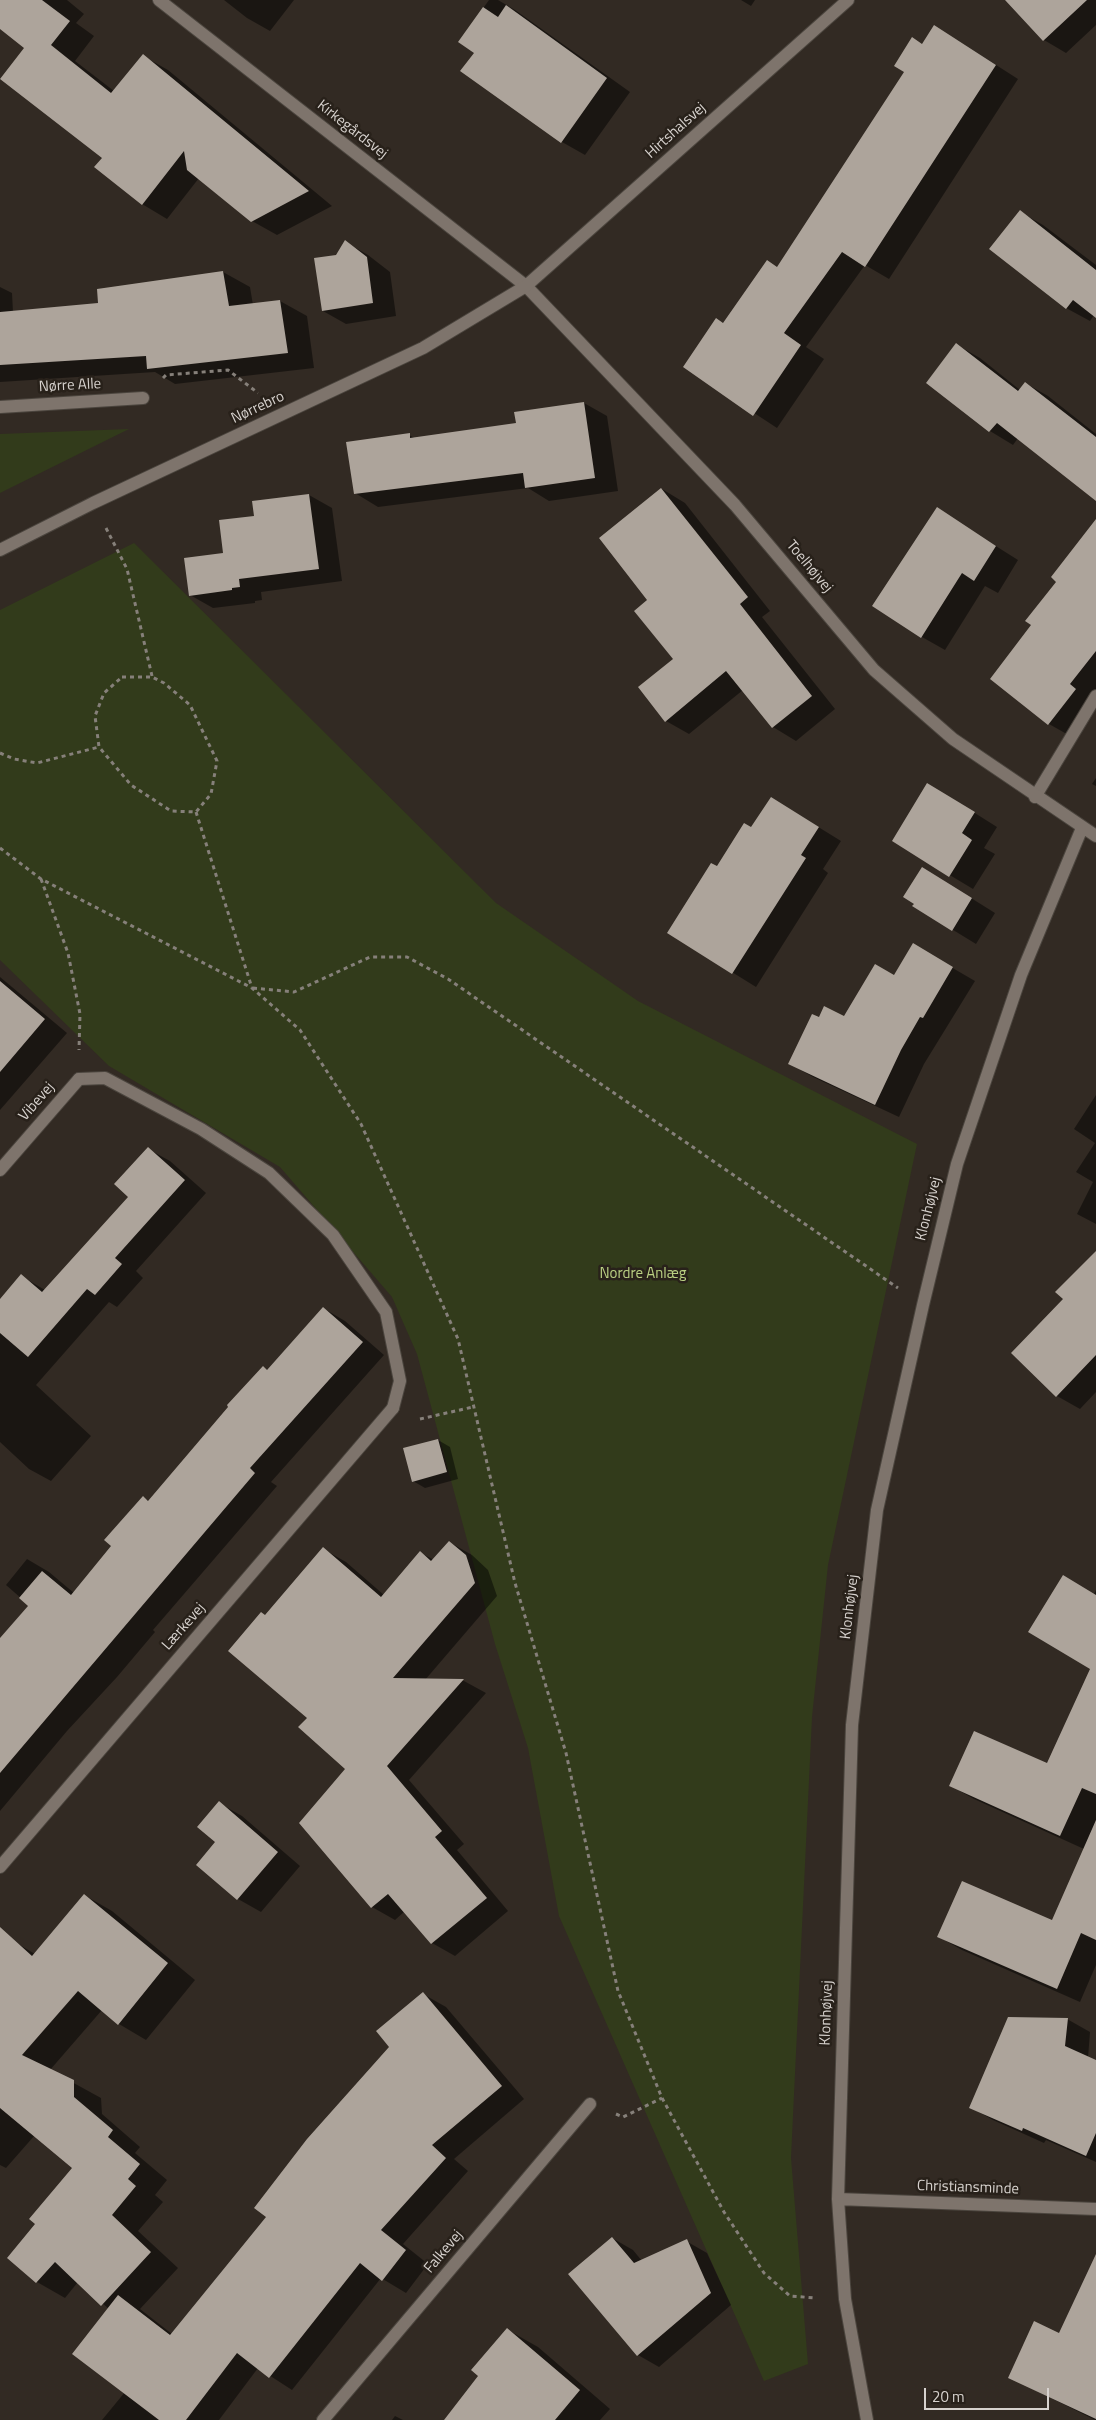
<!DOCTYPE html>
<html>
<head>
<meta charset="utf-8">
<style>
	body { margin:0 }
	#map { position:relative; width:1096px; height:2420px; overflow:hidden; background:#322a23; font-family:"Titillium Web",sans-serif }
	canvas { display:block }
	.scale { position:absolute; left:924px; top:2388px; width:125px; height:22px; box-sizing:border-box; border:2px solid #d7d2ce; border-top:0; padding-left:6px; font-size:15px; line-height:18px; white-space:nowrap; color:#d7d2ce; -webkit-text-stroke:4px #28211a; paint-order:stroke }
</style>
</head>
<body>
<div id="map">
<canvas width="1096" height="2420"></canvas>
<div class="scale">20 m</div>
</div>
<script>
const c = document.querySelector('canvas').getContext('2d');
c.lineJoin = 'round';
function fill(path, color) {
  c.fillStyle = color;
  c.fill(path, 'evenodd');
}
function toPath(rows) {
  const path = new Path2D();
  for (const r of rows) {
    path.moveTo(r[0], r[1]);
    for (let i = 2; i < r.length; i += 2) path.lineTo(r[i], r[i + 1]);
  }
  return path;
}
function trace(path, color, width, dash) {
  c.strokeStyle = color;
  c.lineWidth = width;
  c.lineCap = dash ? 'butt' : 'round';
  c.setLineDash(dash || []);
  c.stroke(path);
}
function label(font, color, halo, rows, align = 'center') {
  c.font = font + ' "Titillium Web",sans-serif';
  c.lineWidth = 5;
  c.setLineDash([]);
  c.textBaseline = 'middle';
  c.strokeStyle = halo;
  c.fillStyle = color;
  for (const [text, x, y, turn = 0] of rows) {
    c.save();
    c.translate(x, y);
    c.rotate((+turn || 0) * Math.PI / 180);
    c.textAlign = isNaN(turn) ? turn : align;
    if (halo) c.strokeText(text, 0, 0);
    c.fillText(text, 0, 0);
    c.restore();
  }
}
const green = toPath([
	[129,429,0,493,0,434],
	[134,543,496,903,638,1001,917,1144,828,1565,812,1717,791,2158,808,2364,764,2381,559,1916,528,1748,495,1644,417,1354,392,1297,280,1167,109,1066,0,960,0,610]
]);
const shadow = toPath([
	[0,0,67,0,84,14,76,23,94,36,75,61,114,91,143,56,168,70,332,206,277,235,252,221,199,178,167,219,142,204,104,158,26,48,0,28],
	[224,0,294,0,270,31,247,18],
	[489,0,498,0,515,10,630,92,585,155,562,142,475,53,460,41],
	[741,0,755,0,751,6],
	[1007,0,1096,0,1096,25,1066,53,1044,40],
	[957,40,1018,79,889,279,865,265,806,347,824,359,777,428,684,367,778,268,923,45],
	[1020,212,1043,225,1096,265,1096,316,1094,315,1090,321,1066,308],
	[345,242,368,255,390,272,396,316,346,324,323,311],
	[223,272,250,287,253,305,280,301,307,316,314,368,175,384,155,372,0,382,0,287,12,293,13,312,99,304,98,290],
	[957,345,980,358,1020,390,1025,383,1048,396,1096,434,1096,499,1018,438,1013,445,990,431,928,382],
	[584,403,607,416,618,491,549,501,528,488,378,507,355,493,409,435,416,439,517,424],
	[662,489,685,503,770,611,762,617,835,709,796,741,773,727,743,690,689,734,666,721,675,659,649,600],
	[309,495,332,508,342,581,261,592,262,600,255,601,255,603,213,608,190,595,255,517],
	[937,509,1018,560,998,593,985,586,945,650,922,637],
	[1096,521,1096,694,1072,737,1049,724,1032,625],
	[1096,778,1096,786,1092,784],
	[951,798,997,827,984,848,995,854,973,889,893,841],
	[794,812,841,841,823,869,828,873,756,987,669,933,718,867,752,829],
	[923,868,995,913,976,944,914,906],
	[913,945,975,981,924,1064,899,1117,813,1077,790,1064,820,1019,845,1018,895,977],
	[0,977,67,1033,0,1110],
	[1096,1095,1096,1224,1077,1214,1093,1182,1076,1172,1095,1143,1074,1129],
	[148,1149,170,1161,206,1193,136,1271,143,1278,117,1307,109,1302,36,1385,91,1436,51,1481,29,1469,0,1442,0,1301,21,1276,45,1290,130,1197],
	[1096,1277,1096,1392,1080,1409,1057,1396],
	[323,1308,345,1321,384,1355,271,1482,277,1486,153,1630,155,1632,117,1677,67,1731,0,1811,0,1640,30,1606,6,1585,27,1559,49,1572,74,1593,113,1546,143,1498,149,1501],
	[438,1440,450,1447,458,1479,425,1488,413,1481],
	[449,1542,472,1555,488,1570,497,1596,425,1680,464,1681,486,1693,409,1780,464,1844,457,1850,508,1911,455,1956,432,1943,405,1911,395,1920,372,1907,301,1823,347,1769,308,1718,266,1616,323,1549,346,1562,384,1595,421,1553,434,1560],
	[1096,1590,1096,1822,1084,1849,974,1799,951,1786,1047,1765,1091,1669,1094,1594],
	[219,1803,242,1816,300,1866,261,1912,238,1899,217,1842],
	[1096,1880,1096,1965,1080,2002,962,1950,939,1937,1053,1922],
	[84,1895,112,1911,195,1980,146,2040,119,2024,102,2010,50,2070,101,2098,102,2114,140,2147,135,2153,167,2180,155,2195,163,2202,138,2231,178,2268,140,2309,172,2334,267,2217,391,2047,423,1994,446,2007,524,2099,454,2159,468,2171,403,2244,428,2264,406,2293,381,2278,292,2390,258,2368,219,2420,102,2420,125,2392,109,2309,78,2282,65,2298,37,2282,8,2257,37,2224,74,2168,35,2135,6,2168,0,2165,0,1964,18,1944,35,1954],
	[1067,2019,1090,2032,1088,2058,1096,2062,1096,2162,1046,2140,1044,2143,993,2120,970,2107],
	[612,2238,633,2250,642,2261,686,2241,707,2253,731,2305,659,2367,638,2355],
	[1096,2292,1096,2420,1095,2420,1009,2377,1060,2335],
	[508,2330,538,2347,610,2409,600,2420,446,2420,480,2376],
	[395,2416,403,2420,392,2420]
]);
const building = toPath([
	[0,0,42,0,70,21,51,45,111,93,143,54,309,191,251,222,187,170,184,151,142,205,94,167,102,158,0,79,24,48,0,29],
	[1005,0,1087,0,1043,41],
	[506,5,607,78,561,143,460,71,474,53,458,42,483,7,498,17],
	[934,25,996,65,865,267,842,252,784,333,801,345,753,416,683,367,716,318,723,323,767,260,777,267,904,72,894,66,912,37,922,44],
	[1020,210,1096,270,1096,318,1073,300,1066,309,989,249],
	[345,240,367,257,373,303,322,311,314,258,336,255],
	[223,271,229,306,280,300,288,353,147,369,146,356,0,365,0,312,98,303,97,289],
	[956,343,1018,391,1025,382,1096,437,1096,501,997,423,989,432,926,383],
	[584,402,595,478,525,488,523,473,354,494,346,442,410,433,410,438,516,423,514,412],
	[661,488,748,597,740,604,812,696,772,728,726,671,665,722,638,687,673,659,634,611,647,600,599,538],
	[309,494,319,569,239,579,240,587,232,588,232,590,189,596,184,558,223,553,219,520,254,516,252,501],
	[937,507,996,546,974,581,962,573,921,638,872,606],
	[1096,519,1096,651,1070,684,1076,689,1048,725,990,679,1031,625,1025,621,1056,582,1051,577],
	[927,783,975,812,962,833,972,840,949,877,892,841],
	[771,797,819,827,801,855,806,858,732,974,667,933,711,863,717,866,744,823,751,827],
	[922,867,972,898,952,931,912,906,914,904,903,897],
	[913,943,953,967,923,1018,920,1017,901,1050,875,1105,788,1064,812,1014,819,1017,824,1006,844,1016,875,964,894,975],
	[0,981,45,1019,0,1072],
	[148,1147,185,1180,115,1258,122,1264,95,1295,87,1289,28,1357,0,1333,0,1299,21,1274,42,1292,128,1197,114,1184],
	[1096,1251,1096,1355,1056,1397,1011,1353,1063,1299,1055,1292],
	[323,1307,363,1342,250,1468,255,1473,0,1773,0,1638,28,1606,19,1598,42,1571,71,1595,111,1546,104,1540,143,1496,148,1501,228,1407,227,1405,263,1366,267,1370],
	[438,1439,447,1472,412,1482,403,1448],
	[449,1541,466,1555,475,1583,393,1678,464,1679,387,1766,442,1831,435,1837,487,1898,431,1944,388,1894,371,1908,299,1823,345,1769,298,1727,307,1718,228,1651,261,1612,265,1615,323,1547,381,1597,420,1551,431,1561],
	[1063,1575,1096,1595,1096,1794,1082,1788,1060,1836,949,1786,974,1731,1047,1763,1090,1669,1028,1632],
	[219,1801,278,1852,237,1900,196,1865,215,1842,197,1827],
	[1096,1820,1096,1940,1081,1933,1057,1989,937,1937,962,1881,1052,1920],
	[84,1894,168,1963,118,2025,78,1991,22,2055,74,2080,74,2097,113,2130,108,2137,140,2164,128,2179,136,2186,112,2215,151,2252,101,2306,55,2262,36,2283,7,2258,35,2224,29,2219,72,2168,0,2108,0,1927,32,1956],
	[423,1992,502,2086,432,2145,446,2158,381,2230,406,2250,382,2281,360,2263,269,2378,237,2353,186,2420,159,2420,72,2354,118,2295,170,2335,266,2217,254,2208,307,2139,389,2047,376,2031],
	[1008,2017,1068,2018,1065,2046,1096,2060,1096,2133,1086,2156,1023,2128,1022,2131,969,2108],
	[612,2237,634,2263,687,2239,711,2293,637,2356,568,2274],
	[1096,2254,1096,2419,1008,2378,1034,2321,1059,2333],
	[507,2328,580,2390,555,2420,444,2420,478,2376,471,2370]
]);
const path = toPath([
	[163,378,166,375,228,370,258,393],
	[106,528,127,569,152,676],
	[122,677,152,677,164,683,190,705,217,761,211,794,196,812,171,811,131,785,99,747,95,716,104,693,122,677],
	[0,753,14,759,37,763,99,747],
	[196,812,252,988],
	[0,848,41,879,252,988,300,1030,361,1124,458,1339,515,1583,566,1753,618,1991,662,2098,724,2212,764,2273,790,2296,816,2298],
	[41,879,68,953,80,1014,79,1050],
	[253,988,294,992,370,957,407,957,448,979,898,1288],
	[420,1419,473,1407],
	[616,2114,623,2117,662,2098]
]);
const lane = toPath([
	[1035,797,1096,696],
	[79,1079,105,1078,201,1129,269,1173,333,1235,386,1312,400,1381,393,1408]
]);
const street = toPath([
	[159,0,526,286,735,505,874,670,953,739,1096,836],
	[0,407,143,398],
	[0,1170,79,1079],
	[0,1867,393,1408],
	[838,2199,1096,2209],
	[323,2420,590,2104],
	[867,2420,845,2299,838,2199,852,1725,877,1510,923,1305,957,1164,1021,975,1082,828]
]);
const secondary = toPath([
	[0,550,93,503,423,348,526,286,848,0]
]);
const streetNames = [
	["Kirkegårdsvej",352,130,38],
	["Hirtshalsvej",676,131,-42],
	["Nørre Alle",70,386,-3],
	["Nørrebro",258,408,-25],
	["Toelhøjvej",809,567,50],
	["Vibevej",37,1102,-49],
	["Klonhøjvej",929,1209,-76],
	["Klonhøjvej",850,1607,-83],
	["Lærkevej",184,1627,-49],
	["Klonhøjvej",827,2013,-88],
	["Christiansminde",968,2188,2],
	["Falkevej",444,2252,-50]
];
const parkNames = [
	["Nordre Anlæg",643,1274]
];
fill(green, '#323b1b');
fill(shadow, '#0007');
fill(building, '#ada49b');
trace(lane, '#4b453e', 14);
trace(street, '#4b453e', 14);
trace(secondary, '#4b453e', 14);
trace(path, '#86807a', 3, [4, 4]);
trace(lane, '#7e746c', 12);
trace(street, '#7e746c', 12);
trace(secondary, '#7e746c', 12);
label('15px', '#d7d2ce', '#28211a', streetNames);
label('15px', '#bad083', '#28211a', parkNames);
</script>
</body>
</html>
